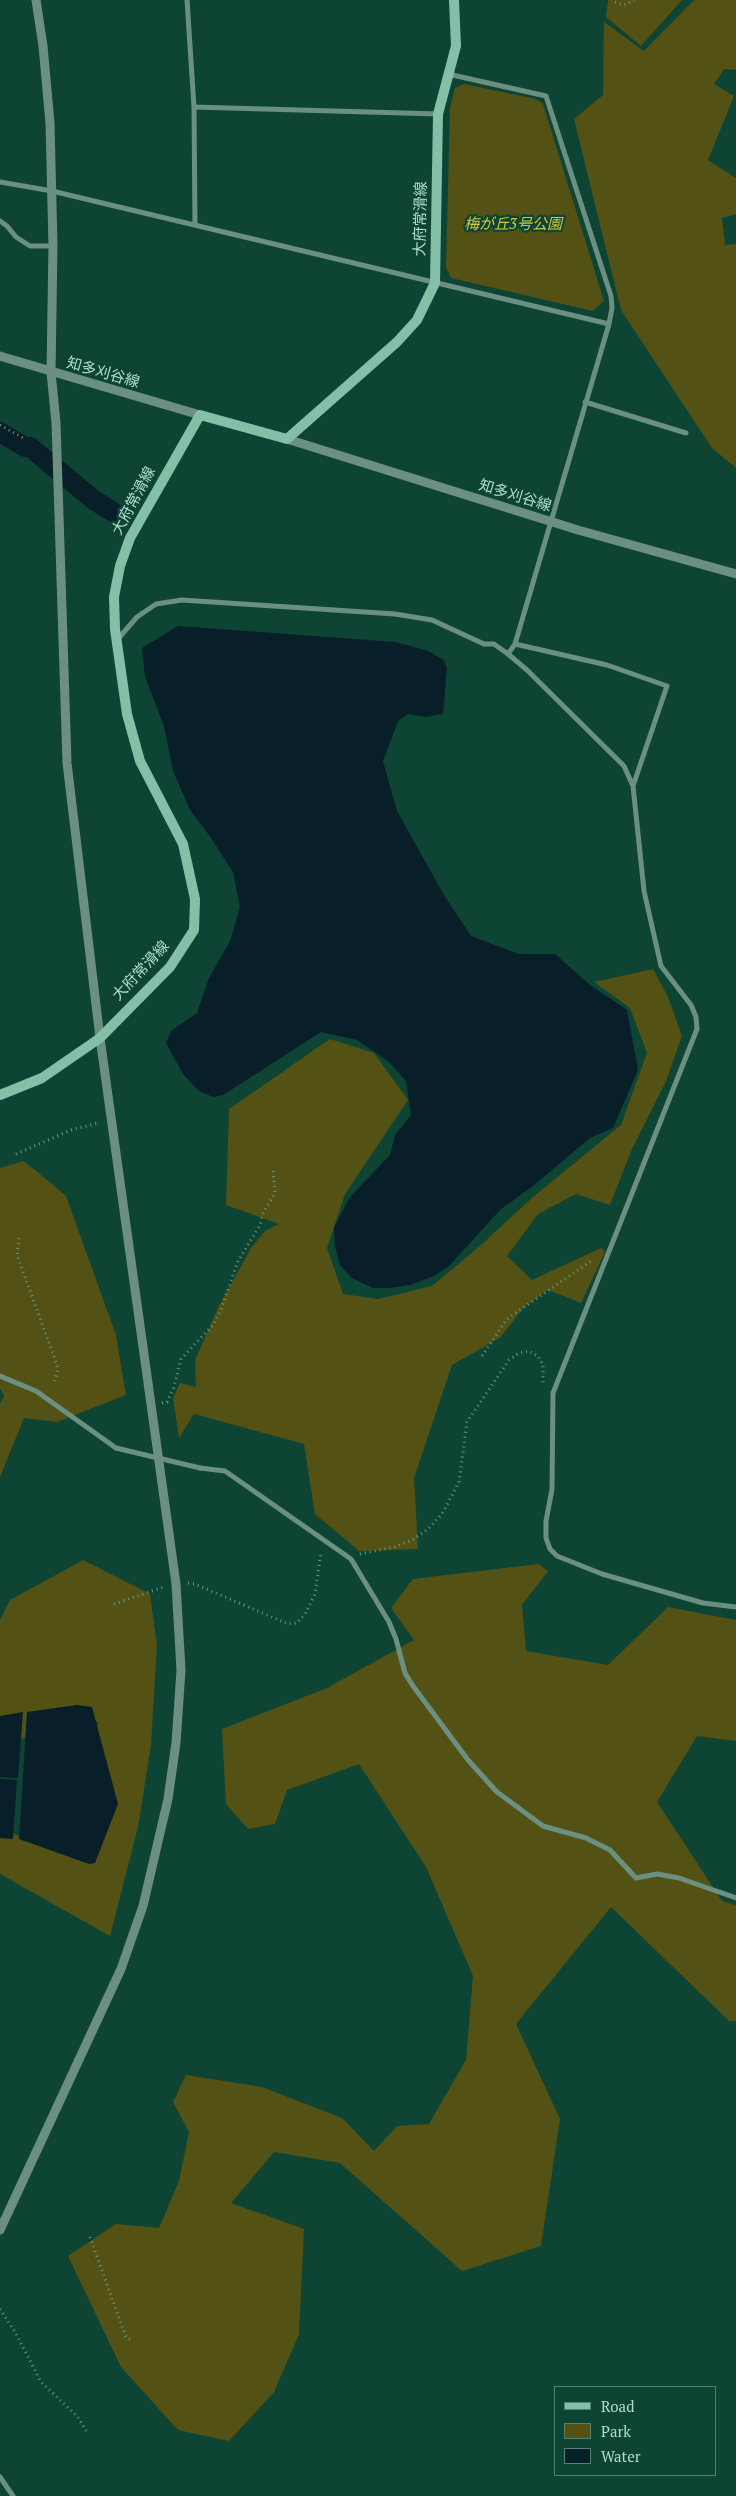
<!DOCTYPE html>
<html>
<head>
<meta charset="utf-8">
<style>
	body { margin:0 }
	#map { position:relative; width:736px; height:2496px; overflow:hidden; background:#0e4433; font-family:"PT Serif",serif }
	canvas { display:block }
	.legend { position:absolute; left:554px; top:2386px; width:162px; height:90px; box-sizing:border-box; background:#0e4433; border:1px solid #508270; margin:0; padding:6px 9px; list-style:none; font-size:15px; color:#b2decb }
	.legend li { display:flex; align-items:center; gap:10px; height:25px }
	.legend b { width:25px; border:1px solid #508270 }
</style>
</head>
<body>
<div id="map">
<canvas width="736" height="2496"></canvas>
<ul class="legend">
<li><b style="height:6px;background:#84c0a8"></b>Road</li>
<li><b style="height:14px;background:#535214"></b>Park</li>
<li><b style="height:14px;background:#081f29"></b>Water</li>
</ul>
</div>
<script>
const c = document.querySelector('canvas').getContext('2d');
c.lineJoin = 'round';
function fill(path, color) {
  c.fillStyle = color;
  c.fill(path, 'evenodd');
}
function toPath(rows) {
  const path = new Path2D();
  for (const r of rows) {
    path.moveTo(r[0], r[1]);
    for (let i = 2; i < r.length; i += 2) path.lineTo(r[i], r[i + 1]);
  }
  return path;
}
function trace(path, color, width, dash) {
  c.strokeStyle = color;
  c.lineWidth = width;
  c.lineCap = dash ? 'butt' : 'round';
  c.setLineDash(dash || []);
  c.stroke(path);
}
function label(font, color, halo, rows, align = 'center') {
  c.font = font + ' "PT Serif","Noto Sans JP",serif';
  c.lineWidth = 4.5;
  c.setLineDash([]);
  c.textBaseline = 'middle';
  c.strokeStyle = halo;
  c.fillStyle = color;
  for (const [text, x, y, turn = 0] of rows) {
    c.save();
    c.translate(x, y);
    c.rotate((+turn || 0) * Math.PI / 180);
    c.textAlign = isNaN(turn) ? turn : align;
    if (halo) c.strokeText(text, 0, 0);
    c.fillText(text, 0, 0);
    c.restore();
  }
}
const green = toPath([
	[608,0,682,0,641,46,606,17],
	[694,0,736,0,736,70,724,69,714,84,734,96,708,160,736,178,736,214,722,218,725,245,736,244,736,468,712,448,621,310,574,119,603,95,604,22,644,51],
	[464,84,536,99,543,104,604,301,593,311,451,278,446,267,450,108,455,88],
	[653,969,668,997,682,1036,666,1081,631,1151,610,1205,576,1194,538,1214,507,1256,532,1280,601,1248,605,1252,581,1303,548,1290,523,1308,501,1337,452,1365,414,1478,418,1549,359,1551,315,1514,304,1444,194,1414,179,1438,173,1398,180,1383,196,1387,195,1360,219,1306,251,1248,265,1231,279,1224,226,1205,229,1109,330,1039,374,1053,408,1100,345,1194,327,1248,343,1294,378,1299,432,1286,481,1245,533,1197,621,1125,647,1053,630,1008,594,982],
	[24,1161,66,1196,116,1335,126,1395,57,1422,24,1418,0,1477,0,1404,4,1395,0,1389,0,1168],
	[83,1560,150,1594,157,1645,151,1745,138,1827,110,1936,0,1874,0,1827,42,1847,87,1835,98,1721,20,1739,0,1737,0,1620,10,1600],
	[538,1564,548,1571,522,1605,526,1651,608,1665,668,1607,736,1620,736,1741,697,1736,657,1802,722,1901,736,1905,736,2021,729,2021,611,1907,516,2024,560,2119,541,2246,462,2271,340,2163,274,2152,231,2203,304,2229,299,2334,274,2392,229,2441,178,2430,121,2367,68,2256,116,2224,159,2228,179,2181,189,2132,173,2102,186,2075,262,2087,342,2118,374,2151,397,2126,429,2124,466,2060,473,1976,426,1867,359,1764,287,1790,275,1824,248,1829,226,1804,222,1729,327,1688,414,1640,391,1608,413,1579]
]);
const water = toPath([
	[178,626,396,642,428,651,444,660,447,668,443,714,426,717,408,714,398,721,383,761,397,811,445,897,471,936,519,954,555,954,590,985,627,1010,638,1070,613,1128,590,1138,533,1186,500,1210,449,1266,434,1276,410,1285,389,1288,373,1288,352,1278,340,1265,335,1246,334,1228,349,1198,390,1155,395,1135,411,1115,406,1081,388,1061,357,1040,321,1032,223,1095,213,1097,199,1091,183,1074,166,1043,171,1031,197,1013,209,978,230,941,240,907,233,872,209,835,190,810,173,771,164,726,145,677,142,648],
	[77,1705,92,1707,118,1804,95,1863,89,1864,19,1839,27,1712],
	[23,1712,18,1778,0,1777,0,1716],
	[0,1779,17,1780,13,1839,0,1838]
]);
const canal = toPath([
	[0,432,25,447,30,447,94,500,113,512]
]);
const path = toPath([
	[615,2,624,5,634,0],
	[0,425,25,439],
	[16,1154,71,1130,98,1123],
	[19,1238,17,1255,56,1362,58,1370,54,1382],
	[482,1356,507,1319,591,1261],
	[162,1403,167,1402,173,1390,181,1359,213,1325,220,1312,238,1261,260,1225,263,1213,275,1193,273,1171],
	[360,1554,395,1547,412,1540,428,1529,442,1514,459,1482,467,1422,509,1360,519,1353,529,1351,538,1356,543,1365,543,1385],
	[188,1583,195,1584,288,1624,297,1623,305,1614,315,1594,321,1553],
	[114,1604,164,1587],
	[90,2237,126,2337,132,2341],
	[0,2309,15,2332,41,2382,78,2417,88,2434]
]);
const minor = toPath([
	[187,0,194,107,195,225],
	[448,74,546,96,611,296,612,308,609,324],
	[194,107,438,114],
	[0,182,52,191,609,324,515,644,607,665,667,686,633,786,644,891,661,966,691,1005,696,1017,697,1029,553,1393,552,1489,546,1521,546,1538,550,1549,557,1556,602,1574,703,1603,736,1607],
	[0,221,7,226,16,237,30,246,53,246],
	[585,402,686,433],
	[117,640,137,617,156,604,182,600,395,614,432,620,484,644,494,644,508,654],
	[515,644,508,654,527,670,624,766,633,786],
	[0,1376,36,1391,116,1448],
	[200,1468,225,1471,351,1559,389,1622,396,1639,405,1673,413,1686,468,1760,497,1792,543,1826,586,1838,610,1850,636,1878,657,1874,679,1878,736,1898],
	[0,2477,13,2496]
]);
const tertiary = toPath([
	[0,356,200,415],
	[287,439,578,530,736,574],
	[0,2230,121,1969,143,1906,168,1799,176,1743,181,1670,176,1584,100,1038,67,763,56,423,51,372,53,246,50,123,43,46,36,0]
]);
const secondary = toPath([
	[0,1095,42,1078,100,1038,170,967,194,930,195,899,183,844,140,761,127,714,115,629,114,597,120,566,130,538,200,415,287,439,397,342,417,320,435,283,438,114,456,46,454,0]
]);
const minorBridge = toPath([
	[116,1448,200,1468]
]);
const streetNames = [
	["大府常滑線",421,219,-89],
	["知多刈谷線",103,373,16],
	["知多刈谷線",515,496,17],
	["大府常滑線",134,501,-62],
	["大府常滑線",141,971,-47]
];
const parkNames = [
	["梅が丘3号公園",513,225]
];
fill(green, '#535214');
fill(water, '#081f29');
trace(canal, '#081f29', 20);
trace(path, '#669784', 3, [1, 4]);
trace(minor, '#6b9081', 5);
trace(tertiary, '#6b9081', 9);
trace(secondary, '#84c0a8', 10);
trace(minorBridge, '#6b9081', 5);
label('15px', '#b2decb', '#0e4433', streetNames);
label('italic 15px', '#d0cc39', '#0e4433', parkNames);
</script>
</body>
</html>
